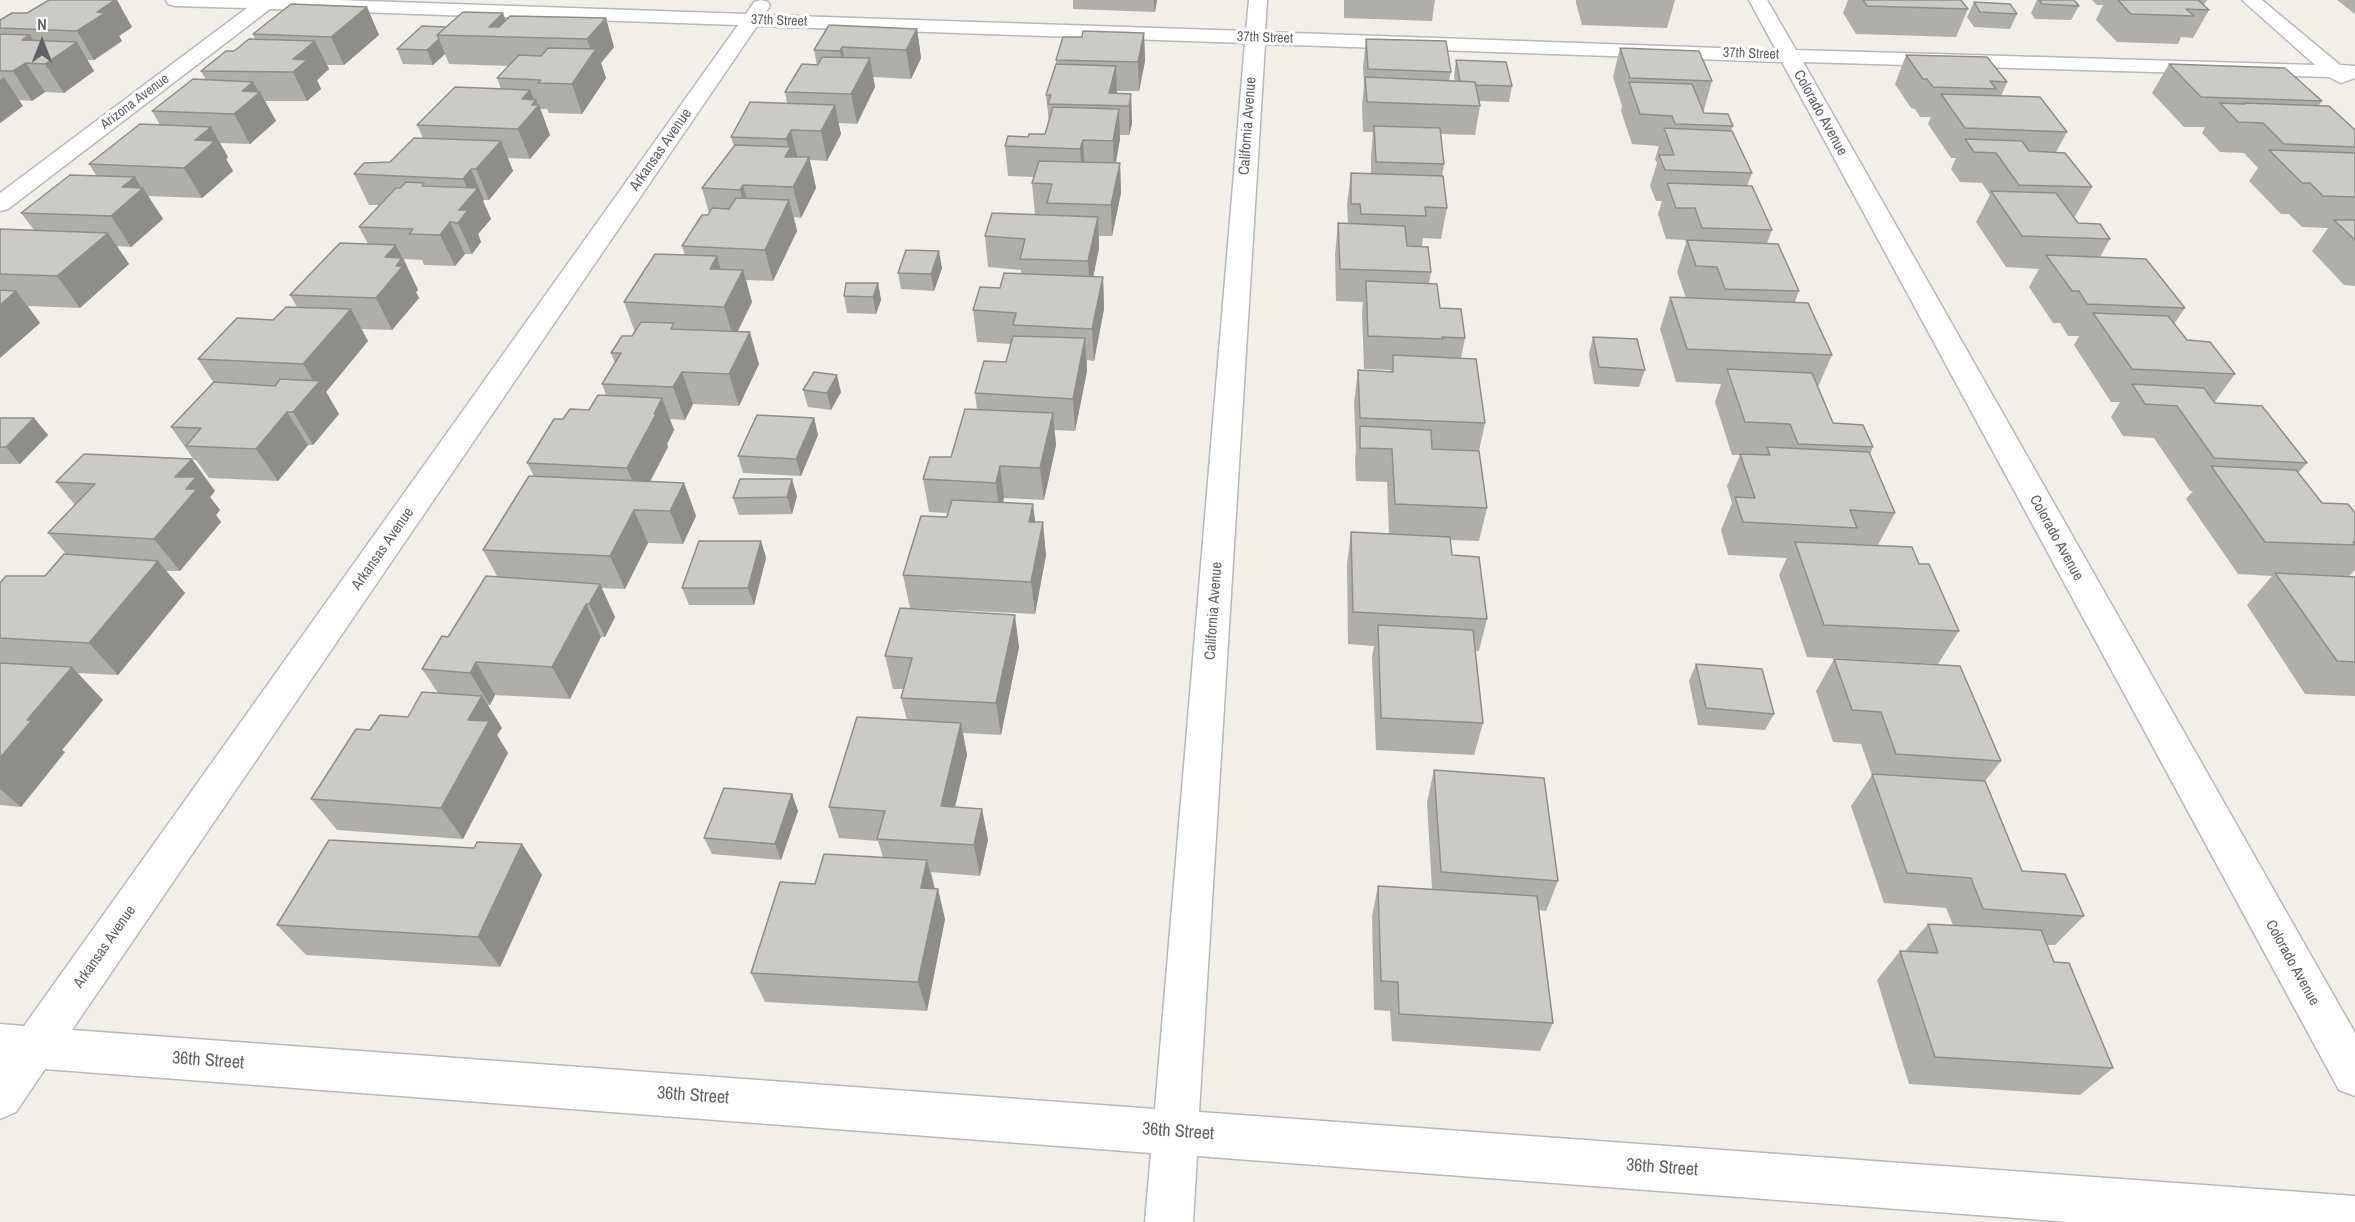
<!DOCTYPE html>
<html>
<head>
<meta charset="utf-8">
<style>
	body { margin:0 }
	#map { position:relative; width:2355px; height:1222px; overflow:hidden; background:#f1efe8; font-family:"Archivo Narrow",sans-serif }
	canvas { display:block }
	.north { position:absolute; left:12px; top:12px; width:60px; height:60px; -webkit-text-stroke:4px #fff; paint-order:stroke; rotate:0deg; font-size:16px; font-weight:700; line-height:24px; text-align:center; color:#5f6368 }
	.north::after { content:''; display:block; margin:auto; width:21px; height:27px; background:#5f6368; clip-path:polygon(50% 0,100% 100%,50% 72%,0 100%) }
</style>
</head>
<body>
<div id="map">
<canvas width="2355" height="1222"></canvas>
<div class="north">N</div>
</div>
<script>
const c = document.querySelector('canvas').getContext('2d');
c.lineJoin = 'round';
function toPath(rows) {
  const path = new Path2D();
  for (const r of rows) {
    path.moveTo(r[0], r[1]);
    for (let i = 2; i < r.length; i += 2) path.lineTo(r[i], r[i + 1]);
  }
  return path;
}
function trace(path, color, width, dash) {
  c.strokeStyle = color;
  c.lineWidth = width;
  c.lineCap = dash ? 'butt' : 'round';
  c.setLineDash(dash || []);
  c.stroke(path);
}
function fill(path, color) {
  c.fillStyle = color;
  c.fill(path, 'evenodd');
}
function label(font, color, halo, rows, align = 'center') {
  c.font = font + ' "Archivo Narrow",sans-serif';
  c.lineWidth = 6;
  c.setLineDash([]);
  c.textBaseline = 'middle';
  c.strokeStyle = halo;
  c.fillStyle = color;
  for (const [text, x, y, turn = 0] of rows) {
    c.save();
    c.translate(x, y);
    c.rotate((+turn || 0) * Math.PI / 180);
    c.textAlign = isNaN(turn) ? turn : align;
    if (halo) c.strokeText(text, 0, 0);
    c.fillText(text, 0, 0);
    c.restore();
  }
}
const street = toPath([
	[166,0,337,0,746,14,754,2,761,0,768,2,770,6,764,15,1246,31,1249,0,1267,0,1265,32,1776,50,1749,0,1767,0,1796,50,2315,65,2242,0,2262,0,2340,65,2355,66,2355,78,2341,83,2329,77,1803,62,2355,1033,2355,1096,2339,1090,1782,62,1265,44,1199,1112,2355,1196,2355,1222,2069,1222,1197,1156,1193,1222,1145,1222,1151,1153,45,1069,16,1112,0,1119,0,1024,24,1026,738,25,270,9,8,209,0,211,0,193,247,8,175,6,168,4,166,0],
	[757,26,1245,43,1155,1109,72,1030,757,26]
]);
const wall = toPath([
	[1073,0,1157,0,1155,12,1073,9],
	[1344,0,1435,0,1432,21,1344,18],
	[1576,0,1675,0,1667,28,1582,25,1576,3],
	[1848,0,1961,0,1968,9,1956,37,1856,34,1843,13],
	[2037,0,2074,0,2079,6,2071,20,2035,19,2031,13],
	[2092,0,2207,0,2204,5,2209,10,2193,38,2181,37,2178,44,2117,42,2096,20,2103,5,2097,5],
	[2337,0,2355,0,2355,14],
	[1974,2,2017,14,2010,29,1974,27,1967,17],
	[367,7,379,35,344,65,327,65,329,69,317,80,321,89,307,101,265,101,276,121,250,144,220,143,228,157,226,159,233,171,202,198,148,196,163,219,131,247,117,246,129,264,80,308,28,306,40,323,0,358,0,229,34,230,21,213,96,175,89,164,160,125,152,111,206,80,201,71,255,39,253,34],
	[510,16,614,47,601,63,606,78,582,114,549,113,547,109,540,109,550,135,530,159,508,158,513,171,489,200,484,200,483,201,491,219,478,234,481,242,472,254,465,254,455,266,424,265,422,260,404,259,418,290,416,292,419,298,392,330,361,329,368,341,326,392,339,414,313,445,308,445,278,481,209,478,196,460,194,460,171,427,213,382,198,359,297,307,290,295,368,244,359,227,379,205,369,205,354,174,390,162,423,138,417,125,501,89,497,78,509,66,449,64,445,54,433,65,403,64,397,49,446,27,506,20],
	[0,20,132,27,119,36,122,41,94,60,87,60,94,71,64,93,45,92,32,101,19,100,23,106,0,123],
	[917,29,921,58,911,79,873,77,875,87,857,124,838,123,841,134,827,161,810,160,816,188,801,218,794,217,797,231,773,281,746,280,752,302,737,332,759,364,739,406,693,404,685,420,670,419,674,430,667,444,668,447,650,482,684,483,696,516,683,544,648,543,625,589,601,588,615,617,605,637,601,637,570,699,495,695,490,705,488,705,502,728,497,735,508,753,463,839,337,830,311,799,370,730,408,717,438,693,422,669,497,576,483,550,534,476,527,463,563,419,589,410,606,395,602,384,615,363,611,353,632,336,635,332,624,302,685,255,682,246,709,213,702,188,734,146,731,137,787,103,785,92,817,65,814,50],
	[1144,33,1145,61,1139,91,1117,91,1117,94,1131,94,1132,124,1129,135,1120,135,1120,139,1116,163,1120,163,1121,193,1112,236,1099,236,1099,248,1093,277,1103,277,1104,309,1094,361,1087,360,1087,371,1075,431,1054,430,1056,445,1044,500,1004,498,1003,502,1035,522,1046,555,1035,614,910,608,903,575,947,517,948,513,929,512,923,479,951,457,977,410,975,393,1006,362,1011,344,977,342,973,310,1000,288,1021,274,1021,270,988,267,985,236,1048,215,1035,214,1032,183,1034,177,1008,176,1005,146,1028,137,1045,134,1049,122,1046,95,1056,65,1056,60,1082,37],
	[1366,39,1451,72,1449,80,1455,81,1454,76,1456,60,1512,86,1509,102,1479,101,1480,106,1475,135,1440,134,1444,164,1442,176,1447,208,1441,239,1423,238,1422,246,1431,272,1429,284,1440,308,1465,338,1461,358,1485,423,1479,451,1487,508,1479,541,1450,540,1452,555,1487,619,1479,651,1475,651,1483,723,1474,755,1376,750,1372,657,1374,646,1348,644,1347,565,1351,532,1389,534,1387,482,1356,481,1355,459,1356,451,1354,403,1358,370,1390,372,1391,370,1364,369,1362,313,1363,302,1336,301,1335,255,1338,223,1348,224,1347,204,1351,173,1371,174,1371,156,1373,132,1363,132,1362,106,1364,84,1363,67],
	[1620,48,1712,81,1704,110,1704,113,1733,126,1731,131,1752,173,1747,186,1772,230,1767,243,1799,291,1795,302,1832,355,1818,387,1833,423,1873,447,1870,454,1895,513,1878,545,1849,544,1848,545,1919,564,1959,631,1938,664,1807,657,1779,575,1787,558,1728,555,1721,530,1732,503,1727,486,1740,455,1732,455,1715,402,1721,384,1676,382,1660,329,1670,297,1686,298,1677,272,1686,243,1685,240,1666,239,1658,214,1662,201,1656,201,1650,186,1657,163,1655,159,1659,146,1632,144,1621,111,1622,106,1613,77],
	[1906,55,2007,82,2001,96,2067,132,2056,152,2092,187,2074,218,2078,223,2110,239,2100,257,2185,308,2174,324,2187,340,2235,374,2214,403,2307,463,2298,473,2322,503,2355,513,2355,570,2349,576,2355,577,2355,696,2305,694,2247,605,2272,576,2238,574,2186,499,2193,491,2190,491,2154,438,2123,436,2111,417,2120,402,2111,402,2074,345,2079,336,2068,336,2060,323,2053,323,2029,287,2039,269,2006,267,1976,222,1990,195,1982,183,1960,182,1951,169,1956,158,1951,158,1928,124,1931,117,1920,117,1915,109,1911,108,1895,84],
	[2169,64,2322,101,2319,105,2355,130,2355,286,2344,285,2312,251,2328,228,2302,227,2289,214,2281,214,2249,181,2258,168,2244,153,2220,152,2202,133,2205,127,2184,127,2152,93],
	[942,268,934,291,901,289,898,273],
	[878,283,881,300,876,314,847,313,844,296],
	[1593,337,1645,370,1639,387,1594,384,1589,354],
	[803,390,841,392,831,410,808,407],
	[0,418,34,418,48,435,20,464,0,464],
	[814,418,818,435,801,476,743,473,738,456],
	[56,482,215,491,210,497,220,510,216,515,221,522,180,571,166,571,185,593,118,675,77,673,103,700,62,750,65,752,21,807,0,805,0,583,45,576,66,554,48,533,75,505],
	[797,496,792,514,739,515,733,498],
	[761,541,766,558,754,605,689,605,682,588],
	[1019,647,1001,735,963,733,967,755,955,807,982,809,988,840,980,876,931,872,935,889,945,919,927,1011,765,1002,751,973,815,884,883,857,878,841,839,838,829,807,907,720,901,698,904,689,893,689,885,656],
	[1834,659,2001,761,1985,781,2022,871,2084,916,2055,945,2047,945,2054,962,2113,1068,2080,1095,1909,1084,1877,980,1900,951,1905,951,1928,924,1953,925,1946,908,1884,903,1851,806,1872,775,1861,744,1833,742,1816,691],
	[1696,664,1774,714,1765,730,1698,725,1689,681],
	[1434,770,1558,881,1546,911,1539,910,1553,1023,1540,1051,1392,1041,1390,1011,1374,1010,1372,916,1378,886,1432,889,1427,802],
	[792,794,798,811,781,860,712,854,704,838],
	[522,844,542,875,500,967,306,955,277,925]
]);
const shadedWall = toPath([
	[115,0,117,0,132,27,119,36,122,41,94,60,77,31,97,12],
	[1154,0,1157,0,1155,12],
	[367,7,379,35,344,65,331,37],
	[503,13,512,37,489,27],
	[606,18,614,47,601,63,606,78,582,114,572,84,592,55,587,39],
	[917,29,921,58,911,79,906,50],
	[1144,33,1145,61,1139,91,1138,62],
	[30,35,47,62,77,42,94,71,64,93,45,64,22,40],
	[439,39,445,54,433,65,427,50],
	[315,41,329,69,317,80,321,89,307,101,293,72,293,59],
	[842,47,848,76,846,80,840,51],
	[870,58,875,87,857,124,851,94],
	[26,63,45,92,32,101,13,71],
	[1116,66,1117,95,1109,93],
	[4,77,23,106,0,123,0,80],
	[253,82,259,92,260,92,276,121,250,144,234,114,242,91],
	[530,90,535,101,536,100,538,106,539,105,550,135,530,159,518,129,522,99],
	[1131,94,1132,124,1129,135,1129,106],
	[835,105,841,134,827,161,821,131],
	[1119,109,1120,139,1114,171,1113,141],
	[211,127,228,157,226,159,233,171,202,198,184,168,195,140],
	[791,130,798,160,785,157,789,150,786,139],
	[1083,140,1085,170,1082,179,1080,149],
	[501,141,513,171,489,200,476,169],
	[809,157,816,188,801,218,793,187],
	[1120,163,1121,193,1112,236,1111,205],
	[471,169,484,200,483,201,491,219,478,234,481,242,472,254,458,223,459,210,471,196,463,179],
	[135,177,142,189,143,188,163,219,131,247,111,216,122,187],
	[743,185,751,215,748,221,740,190],
	[789,200,797,231,773,281,765,250],
	[1098,217,1099,248,1090,293,1088,261],
	[450,222,465,254,455,266,440,235],
	[108,233,129,264,80,308,57,276],
	[396,245,418,290,416,292,419,298,392,330,376,298,385,257],
	[939,251,942,268,934,291,931,274],
	[717,256,726,288,710,269],
	[743,270,752,302,734,339,724,307],
	[1103,277,1104,309,1094,361,1092,329],
	[878,283,881,300,876,314,873,297],
	[16,291,40,323,0,358,0,305],
	[351,309,368,341,326,392,339,414,313,445,293,412,316,385,303,364],
	[750,332,759,364,739,406,729,374],
	[1085,338,1087,371,1075,431,1073,399],
	[682,372,693,404,685,420,673,387],
	[837,375,841,392,831,410,827,393],
	[662,398,674,430,667,444,668,447,640,500,627,468],
	[287,412,308,445,278,481,256,449],
	[1053,413,1056,445,1044,500,1040,468],
	[34,418,48,435,20,464,6,447],
	[814,418,818,435,801,476,796,459],
	[192,459,215,491,210,497,220,510,216,515,221,522,180,571,154,539,175,477],
	[1000,466,1004,498,1000,515,996,483],
	[792,479,797,496,792,514,787,497],
	[684,483,696,516,683,544,670,511],
	[1033,504,1037,536,1029,522],
	[634,510,648,543,625,589,610,556],
	[1043,522,1046,555,1035,614,1031,582],
	[761,541,766,558,754,605,748,588],
	[158,561,185,593,118,675,89,643],
	[600,584,615,617,605,637,589,604],
	[586,604,601,637,570,699,552,667],
	[1015,615,1019,647,1001,735,996,703],
	[476,662,495,695,490,705,470,673],
	[72,667,103,700,62,750,65,752,21,807,0,789,0,758,27,720],
	[482,696,502,728,497,735,508,753,463,839,441,808,468,720],
	[961,723,967,755,948,837,941,806],
	[792,794,798,811,781,860,775,844],
	[982,809,988,840,980,876,974,845],
	[522,844,542,875,500,967,478,937],
	[927,860,935,890,921,888],
	[938,889,945,919,927,1011,918,982]
]);
const building = toPath([
	[49,0,115,0,97,12,105,13,77,31,0,28,0,20,12,13,27,13,49,0],
	[1863,0,1961,0,1968,9,1867,6,1863,0],
	[2039,0,2074,0,2079,6,2042,4,2039,0],
	[2118,0,2198,0,2209,10,2186,9,2194,16,2131,14,2118,0],
	[1974,2,2010,4,2017,14,1980,12,1974,2],
	[291,4,367,7,331,37,253,34,291,4],
	[463,12,503,13,489,27,499,27,510,16,606,18,587,39,437,35,463,12],
	[829,25,917,29,906,50,842,47,840,51,814,50,829,25],
	[422,26,446,27,437,35,439,39,427,50,397,49,422,26],
	[1083,31,1144,33,1138,62,1056,60,1063,37,1082,37,1083,31],
	[0,34,30,35,22,40,77,42,45,64,26,63,13,71,0,71,0,34],
	[249,39,315,41,293,59,307,60,293,72,201,71,226,51,234,51,249,39],
	[1366,39,1446,41,1451,72,1368,69,1366,39],
	[548,48,596,49,572,84,538,83,541,80,497,78,519,55,541,56,548,48],
	[1620,48,1699,51,1712,81,1630,78,1620,48],
	[1906,55,1987,57,2007,82,1990,81,1996,89,1933,87,1927,79,1923,79,1906,55],
	[822,57,870,58,851,94,785,92,802,64,818,65,822,57],
	[1456,60,1506,62,1512,86,1476,85,1475,82,1460,81,1456,60],
	[1056,64,1116,66,1109,93,1131,94,1129,106,1048,104,1051,95,1046,95,1056,64],
	[2169,64,2285,68,2322,101,2201,97,2169,64],
	[1365,77,1475,82,1480,106,1367,102,1365,77],
	[193,79,253,82,242,91,260,92,234,114,152,111,193,79],
	[1629,82,1692,84,1704,113,1728,114,1733,126,1675,124,1672,116,1640,114,1629,82],
	[455,87,530,90,522,99,536,100,532,105,539,105,518,129,417,125,455,87],
	[1941,94,2040,97,2067,132,1965,128,1941,94],
	[750,102,835,105,821,131,791,130,786,139,731,137,750,102],
	[2220,103,2245,104,2244,103,2329,106,2355,130,2355,147,2284,144,2263,123,2238,122,2220,103],
	[1053,107,1119,109,1113,141,1083,140,1080,149,1005,146,1008,136,1028,137,1029,134,1045,134,1053,107],
	[140,124,211,127,195,140,215,141,184,168,89,164,140,124],
	[1374,126,1440,128,1444,164,1376,162,1374,126],
	[1664,128,1732,131,1752,173,1665,170,1659,155,1674,155,1664,128],
	[414,138,501,141,476,169,471,169,463,179,354,174,364,163,390,162,414,138],
	[1965,139,2022,141,2029,151,2065,153,2092,187,2019,185,1996,153,1974,152,1965,139],
	[735,145,791,147,785,157,809,157,793,187,743,185,740,190,702,188,735,145],
	[2269,150,2355,153,2355,197,2323,196,2310,183,2302,183,2269,150],
	[1039,161,1120,163,1111,205,1047,203,1052,184,1032,183,1039,161],
	[1351,173,1443,176,1447,208,1425,207,1426,216,1361,214,1360,204,1351,204,1351,173],
	[70,175,135,177,122,187,143,188,111,216,21,213,70,175],
	[406,182,424,183,422,186,478,188,459,210,468,210,458,223,450,222,440,235,409,234,413,229,359,227,396,188,400,188,406,182],
	[1667,183,1752,186,1772,230,1702,228,1695,208,1676,208,1667,183],
	[1991,191,2056,193,2078,223,2100,224,2110,239,2022,236,1991,191],
	[736,198,789,200,765,250,682,246,702,215,708,215,712,208,729,209,736,198],
	[992,213,1098,217,1088,261,1020,259,1025,239,985,236,992,213],
	[2334,220,2355,220,2355,240,2334,220],
	[1338,223,1405,226,1407,246,1428,247,1431,272,1340,269,1338,223],
	[0,229,108,233,57,276,0,274,0,229],
	[1687,240,1778,244,1799,291,1725,289,1717,267,1696,266,1687,240],
	[340,243,396,245,385,257,402,258,396,266,403,266,376,298,290,295,340,243],
	[906,250,939,251,931,274,898,273,906,250],
	[655,254,717,256,710,269,743,270,724,307,624,302,655,254],
	[2046,255,2146,259,2185,308,2087,304,2079,291,2072,291,2046,255],
	[1004,273,1103,277,1092,329,1013,325,1016,313,973,310,980,287,1000,288,1004,273],
	[1366,281,1437,284,1440,308,1461,309,1465,338,1442,337,1443,339,1368,336,1366,281],
	[846,283,878,283,873,297,844,296,846,283],
	[0,290,16,291,0,305,0,290],
	[1670,297,1808,303,1832,355,1687,349,1670,297],
	[286,307,351,309,303,364,198,359,237,318,273,320,286,307],
	[2093,313,2168,316,2187,340,2210,342,2235,374,2132,369,2093,313],
	[641,322,674,323,671,329,750,332,729,374,682,372,673,387,602,384,621,353,611,353,622,336,632,336,641,322],
	[1013,336,1085,338,1073,399,975,393,984,361,1006,362,1013,336],
	[1593,337,1637,339,1645,370,1599,367,1593,337],
	[1393,355,1476,359,1485,423,1360,418,1358,370,1393,372,1393,355],
	[1727,369,1812,373,1833,423,1863,425,1873,447,1798,444,1790,424,1745,422,1727,369],
	[814,372,837,375,827,393,803,390,814,372],
	[280,379,320,381,293,412,287,412,256,449,186,446,201,428,171,427,214,382,275,386,280,379],
	[2132,384,2204,388,2215,403,2262,406,2307,463,2214,458,2177,406,2145,404,2132,384],
	[598,395,662,398,654,414,656,414,627,468,527,463,554,419,563,419,570,409,589,410,598,395],
	[965,409,1053,413,1040,468,1000,466,996,483,923,479,930,457,951,457,965,409],
	[757,415,814,418,796,459,738,456,757,415],
	[0,418,34,418,6,447,0,447,0,418],
	[1360,426,1431,430,1432,449,1479,451,1487,508,1395,504,1392,449,1360,448,1360,426],
	[1767,447,1869,452,1895,513,1850,510,1857,528,1743,522,1735,497,1755,498,1740,454,1770,455,1767,447],
	[84,454,192,459,175,477,196,477,186,489,197,489,154,539,48,533,95,484,56,482,84,454],
	[2211,466,2296,470,2322,503,2348,504,2355,513,2355,542,2353,542,2355,545,2265,542,2211,466],
	[529,476,684,483,670,511,634,510,610,556,483,550,529,476],
	[740,479,792,479,787,497,733,498,740,479],
	[952,500,1033,504,1029,522,1043,522,1031,582,903,575,921,516,947,517,952,500],
	[1351,532,1450,537,1452,555,1479,557,1487,619,1353,612,1351,532],
	[699,541,761,541,748,588,682,588,699,541],
	[1795,542,1912,547,1919,564,1929,564,1959,631,1824,625,1795,542],
	[64,554,158,561,89,643,0,638,0,583,6,576,45,576,64,554],
	[2275,573,2355,577,2355,662,2337,661,2275,573],
	[486,576,600,584,589,604,586,604,552,667,476,662,470,673,422,669,442,636,448,637,486,576],
	[900,608,1015,615,996,703,901,698,912,658,885,656,900,608],
	[1378,625,1473,630,1483,723,1381,718,1378,625],
	[1834,659,1960,666,2001,761,1896,754,1881,712,1852,710,1834,659],
	[0,663,72,667,27,720,32,720,0,758,0,663],
	[1696,664,1762,669,1774,714,1706,708,1696,664],
	[422,692,482,696,468,720,489,721,441,808,311,799,356,729,370,730,380,715,408,717,422,692],
	[857,717,961,723,941,806,982,809,974,845,877,839,885,811,829,807,857,717],
	[1434,770,1544,778,1558,881,1441,872,1434,770],
	[1872,774,1985,781,2022,871,2065,874,2084,916,1983,909,1971,878,1907,873,1872,774],
	[724,788,792,794,775,844,704,838,724,788],
	[329,840,474,848,477,842,522,844,478,937,277,925,329,840],
	[824,854,927,860,921,888,938,889,918,982,751,973,780,882,815,884,824,854],
	[1378,886,1537,896,1553,1023,1399,1014,1398,982,1381,981,1378,886],
	[1928,924,2041,930,2054,962,2069,963,2113,1068,1935,1057,1900,951,1938,953,1928,924]
]);
const farStreetnames = [
	["37th Street",779,21,2],
	["37th Street",1265,38,2],
	["37th Street",1751,54,2],
	["Arizona Avenue",135,102,-37]
];
const streetNames = [
	["Colorado Avenue",1820,113,61],
	["California Avenue",1248,126,-86],
	["Arkansas Avenue",661,150,-55],
	["Colorado Avenue",2056,538,61],
	["Arkansas Avenue",383,549,-55],
	["California Avenue",1214,611,-86],
	["Arkansas Avenue",105,947,-55],
	["Colorado Avenue",2292,963,61]
];
const nearStreetnames = [
	["36th Street",208,1061,4],
	["36th Street",693,1096,4],
	["36th Street",1178,1132,4],
	["36th Street",1662,1168,4]
];
trace(street, '#b5b8bc', 3);
fill(street, '#fff');
fill(wall, '#afaea9');
fill(shadedWall, '#8f8d8a');
fill(building, '#cccac5');
trace(building, '#8f8d8a', 1.5);
label('14px', '#5f6368', '#fff', farStreetnames);
label('15px', '#5f6368', '#fff', streetNames);
label('18px', '#5f6368', '#fff', nearStreetnames);
</script>
</body>
</html>
